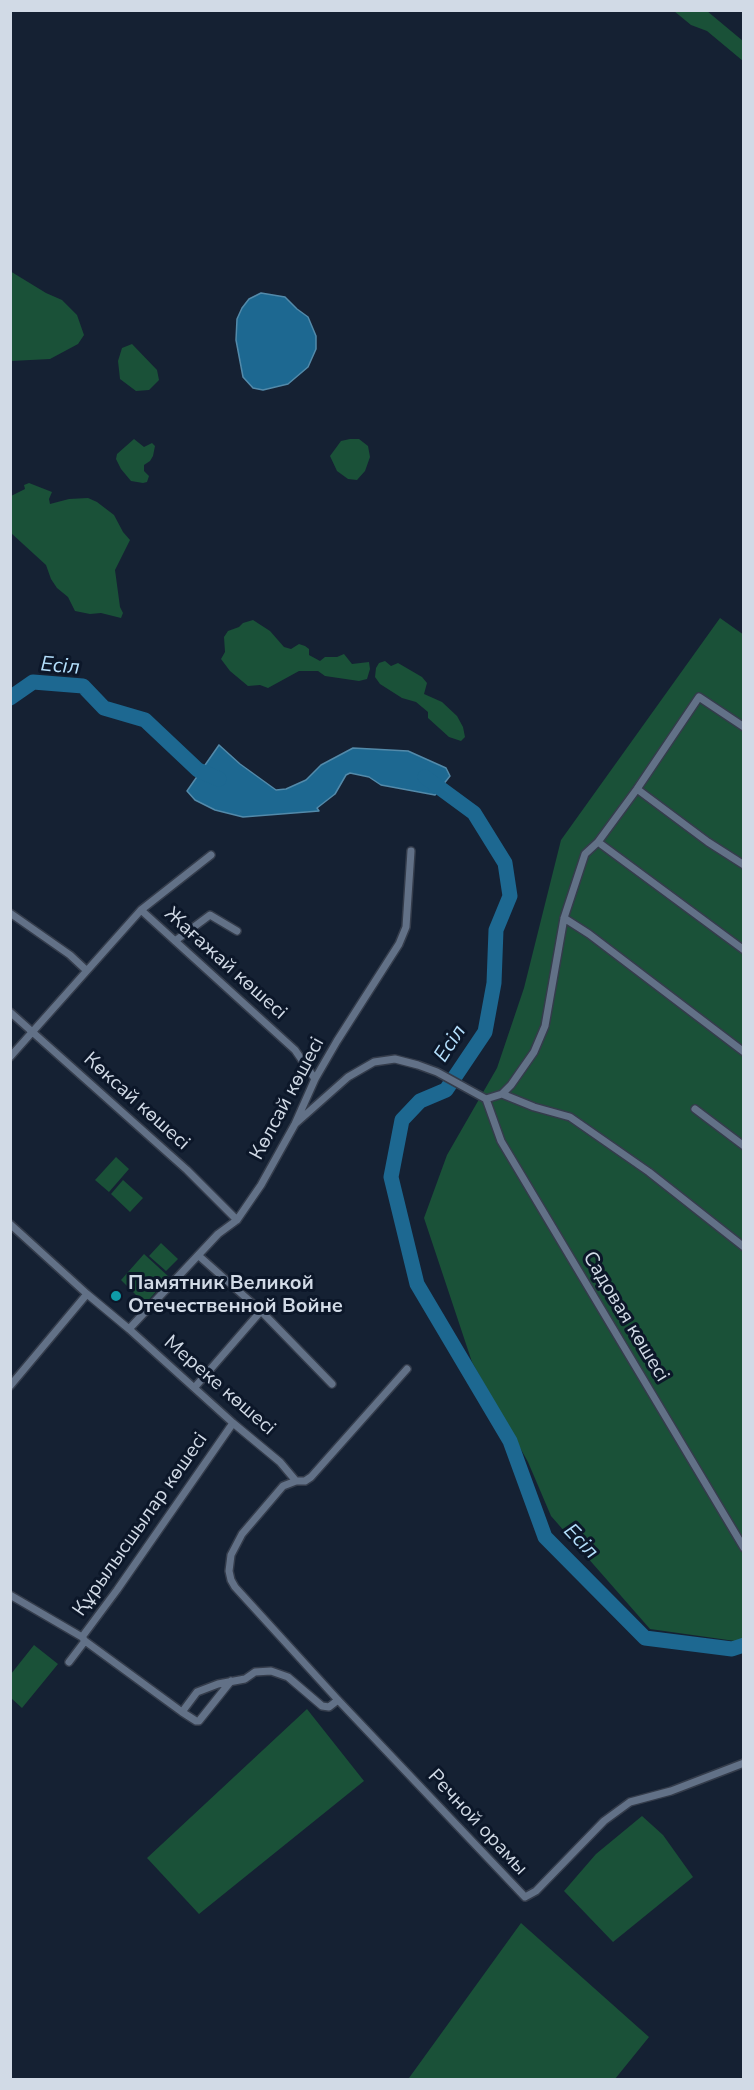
<!DOCTYPE html>
<html>
<head>
<meta charset="utf-8">
<style>
	body { margin:0 }
	#map { position:relative; width:754px; height:2090px; overflow:hidden; background:#152133; font-family:"Nunito Sans",sans-serif }
	canvas { display:block }
	.frame { position:absolute; inset:0; border:12px solid #d1dae6; pointer-events:none }
</style>
</head>
<body>
<div id="map">
<canvas width="754" height="2090"></canvas>
<div class="frame"></div>
</div>
<script>
const c = document.querySelector('canvas').getContext('2d');
c.lineJoin = 'round';
function fill(path, color) {
  c.fillStyle = color;
  c.fill(path, 'evenodd');
}
function toPath(rows) {
  const path = new Path2D();
  for (const r of rows) {
    path.moveTo(r[0], r[1]);
    for (let i = 2; i < r.length; i += 2) path.lineTo(r[i], r[i + 1]);
  }
  return path;
}
function trace(path, color, width, dash) {
  c.strokeStyle = color;
  c.lineWidth = width;
  c.lineCap = dash ? 'butt' : 'round';
  c.setLineDash(dash || []);
  c.stroke(path);
}
function label(font, color, halo, rows, align = 'center') {
  c.font = font + ' "Nunito Sans",sans-serif';
  c.lineWidth = 6;
  c.setLineDash([]);
  c.textBaseline = 'middle';
  c.strokeStyle = halo;
  c.fillStyle = color;
  for (const [text, x, y, turn = 0] of rows) {
    c.save();
    c.translate(x, y);
    c.rotate((+turn || 0) * Math.PI / 180);
    c.textAlign = isNaN(turn) ? turn : align;
    if (halo) c.strokeText(text, 0, 0);
    c.fillText(text, 0, 0);
    c.restore();
  }
}
const green = toPath([
	[674,11,707,11,743,41,743,61,707,31,691,25],
	[10,271,46,293,62,300,77,315,84,335,78,344,50,359,11,361],
	[132,344,157,370,159,380,149,390,136,391,120,379,118,361,122,348],
	[134,439,144,447,152,443,155,446,153,456,150,461,144,465,144,471,149,476,147,482,143,483,131,481,121,469,116,459,117,454],
	[350,439,359,439,368,446,370,457,365,471,357,480,348,479,337,471,330,456,341,441],
	[29,483,52,492,49,499,50,504,69,499,88,498,97,502,114,515,123,532,130,540,115,570,120,607,123,613,121,618,101,613,90,614,75,611,68,597,57,588,51,579,46,565,11,533,11,496,25,489,24,485],
	[720,618,744,635,743,1641,742,1642,650,1629,551,1516,528,1462,472,1362,424,1218,447,1155,497,1068,524,988,561,840],
	[253,620,270,631,284,647,291,649,299,644,305,646,309,649,309,655,320,661,325,657,337,657,344,654,352,664,369,662,370,669,367,679,359,681,325,676,318,671,299,671,268,688,260,685,248,686,230,671,221,659,225,652,224,637,228,631,239,627,243,623],
	[385,661,391,666,398,663,422,677,427,683,424,694,442,702,457,716,463,727,465,737,461,741,449,737,428,718,428,712,416,702,402,698,380,684,375,677,376,668,379,663],
	[116,1157,129,1169,109,1192,95,1180],
	[123,1180,143,1198,130,1212,111,1194],
	[161,1243,178,1259,166,1271,149,1256],
	[144,1254,169,1277,145,1304,121,1280],
	[34,1645,58,1664,22,1708,11,1698,11,1674],
	[307,1709,364,1781,199,1914,147,1858],
	[642,1816,663,1835,693,1877,613,1942,564,1891,596,1854],
	[521,1923,649,2037,615,2079,411,2079,409,2078]
]);
const water = toPath([
	[261,293,285,297,297,309,308,317,316,336,316,349,308,367,288,384,263,390,253,388,243,377,236,340,237,319,242,308,249,299,261,293],
	[219,745,240,764,276,790,286,789,306,780,321,765,353,748,408,751,446,768,450,776,435,795,381,785,369,777,350,773,346,775,335,794,317,808,319,811,243,817,215,810,195,800,187,791,219,745]
]);
const river = toPath([
	[10,698,33,682,83,686,104,708,145,720,198,770,219,779],
	[425,777,474,813,505,863,510,896,496,930,494,983,485,1032,446,1090,420,1101,402,1120,391,1177,417,1284,510,1441,545,1537,645,1638,732,1649,744,1645]
]);
const street = toPath([
	[637,789,708,842,744,865],
	[598,842,744,950],
	[141,910,211,855],
	[10,913,70,955,86,970],
	[564,918,589,934,744,1052],
	[175,941,210,915,237,931],
	[10,1012,187,1170,237,1220],
	[10,1057,141,910,295,1050,315,1079],
	[502,1094,534,1107,570,1117,649,1172,744,1247],
	[486,1099,501,1141,744,1548],
	[695,1109,744,1146],
	[295,1124,348,1077,374,1062,395,1059,418,1065,437,1072,486,1099,502,1094,511,1085,534,1052,545,1026,564,918,585,854,598,842,637,789,699,697,744,727],
	[10,1224,87,1294,129,1329,233,1423,280,1462,296,1481],
	[199,1256,261,1311,332,1384],
	[129,1329,218,1234,237,1220,261,1185,295,1124,315,1079,337,1041,399,944,406,927,411,851],
	[407,1369,311,1477,305,1481,296,1481,283,1486,242,1534,231,1555,229,1571,231,1580,235,1587,338,1700,525,1897,536,1891,604,1821,630,1802,671,1791,744,1763],
	[10,1386,87,1294],
	[195,1387,261,1311],
	[10,1595,82,1637,85,1641,182,1712,197,1692,218,1684,245,1679,255,1672,271,1671,288,1677,322,1706,329,1707,338,1700],
	[82,1637,117,1590,233,1423],
	[69,1662,85,1641],
	[182,1712,196,1721,199,1721,231,1681]
]);
const markers = [
	[116,1296,6,"#0f9aa8"]
];
const streetNames = [
	["Жағажай көшесі",225,964,42],
	["Көлсай көшесі",288,1099,-62],
	["Көксай көшесі",136,1102,42],
	["Садовая көшесі",625,1317,59],
	["Мереке көшесі",219,1386,41],
	["Құрылысшылар көшесі",141,1525,-55],
	["Речной орамы",477,1823,47]
];
const poiNames = [
	["Памятник Великой",128,1284],
	["Отечественной Войне",128,1307]
];
const waterNames = [
	["Есіл",60,667,5],
	["Есіл",451,1044,-57],
	["Есіл",580,1542,46]
];
fill(green, '#1a5138');
fill(water, '#1d6891');
trace(water, '#538aaa', 1.5);
trace(river, '#1d6891', 15);
trace(street, '#343c4b', 10);
trace(street, '#627187', 7);
for (const [x, y, r, color] of markers) {
  const dot = new Path2D();
  dot.arc(x, y, r, 0, 2 * Math.PI);
  c.fillStyle = color;
  c.fill(dot);
  trace(dot, '#0c1729', 2);
}
label('20px', '#d1dae6', '#0c1729', streetNames);
label('bold 20px', '#d1dae6', '#0c1729', poiNames, 'left');
label('italic 21px', '#b3defb', '#0c1729', waterNames);
</script>
</body>
</html>
